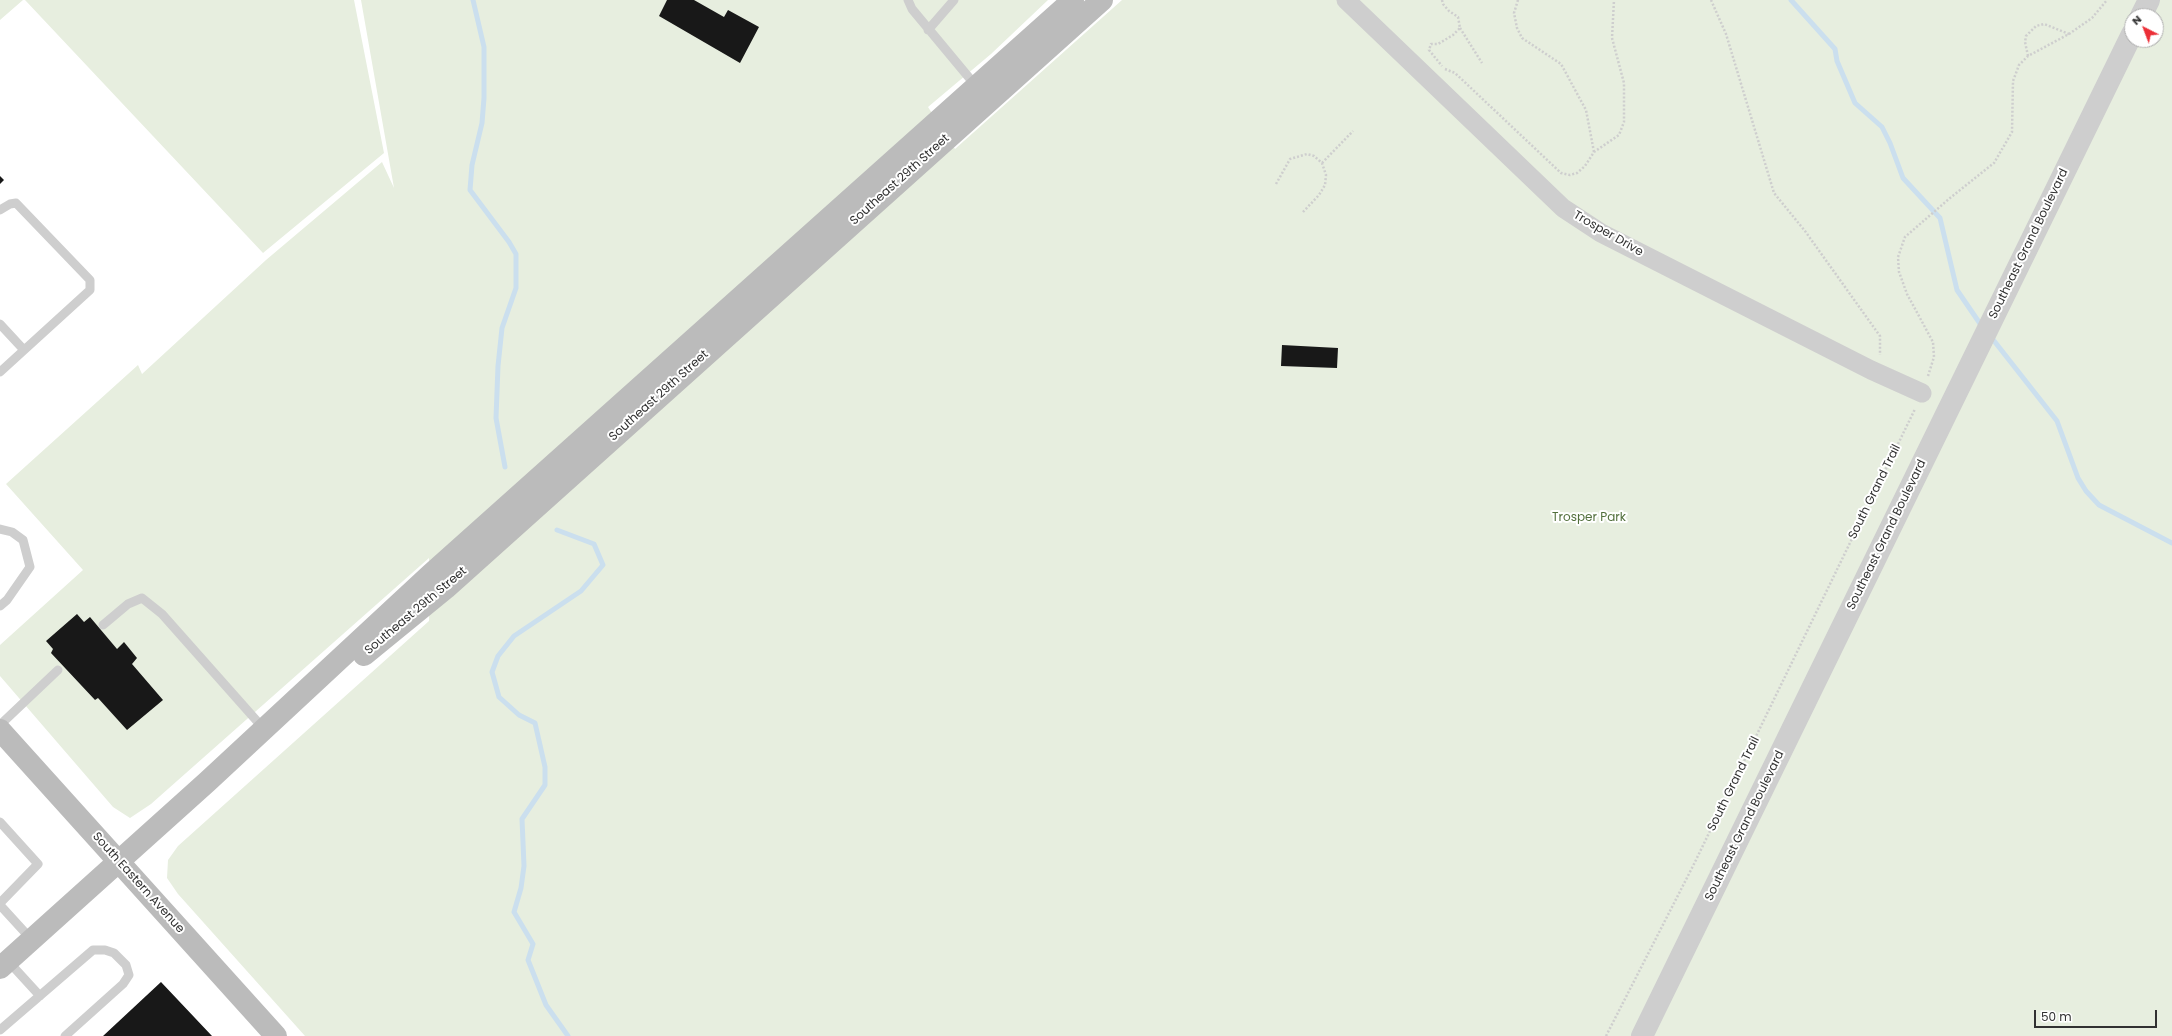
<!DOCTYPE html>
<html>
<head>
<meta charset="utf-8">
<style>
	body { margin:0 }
	#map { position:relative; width:2172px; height:1036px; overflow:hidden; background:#fff; font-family:Poppins,sans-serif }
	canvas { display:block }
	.north { position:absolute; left:2124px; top:8px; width:40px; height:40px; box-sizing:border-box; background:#fff; border:1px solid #adadad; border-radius:50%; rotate:318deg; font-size:11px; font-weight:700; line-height:16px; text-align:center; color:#313131 }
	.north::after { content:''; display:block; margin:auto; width:14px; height:18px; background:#ec2f37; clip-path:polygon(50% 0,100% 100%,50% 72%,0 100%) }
	.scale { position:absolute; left:2034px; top:1010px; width:123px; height:18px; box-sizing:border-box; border:2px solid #313131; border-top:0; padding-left:5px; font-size:12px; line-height:14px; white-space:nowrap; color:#313131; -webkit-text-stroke:3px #fff; paint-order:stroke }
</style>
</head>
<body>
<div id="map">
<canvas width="2172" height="1036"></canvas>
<div class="north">N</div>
<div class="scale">50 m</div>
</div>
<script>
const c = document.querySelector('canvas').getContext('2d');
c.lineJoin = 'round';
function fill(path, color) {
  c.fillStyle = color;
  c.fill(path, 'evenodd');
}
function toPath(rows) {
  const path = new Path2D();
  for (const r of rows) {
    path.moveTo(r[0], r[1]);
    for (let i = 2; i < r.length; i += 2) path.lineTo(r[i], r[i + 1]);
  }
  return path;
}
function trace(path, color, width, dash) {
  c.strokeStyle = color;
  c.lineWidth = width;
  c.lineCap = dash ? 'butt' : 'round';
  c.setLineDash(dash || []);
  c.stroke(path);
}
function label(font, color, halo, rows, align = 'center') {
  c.font = font + ' Poppins,sans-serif';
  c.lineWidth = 4;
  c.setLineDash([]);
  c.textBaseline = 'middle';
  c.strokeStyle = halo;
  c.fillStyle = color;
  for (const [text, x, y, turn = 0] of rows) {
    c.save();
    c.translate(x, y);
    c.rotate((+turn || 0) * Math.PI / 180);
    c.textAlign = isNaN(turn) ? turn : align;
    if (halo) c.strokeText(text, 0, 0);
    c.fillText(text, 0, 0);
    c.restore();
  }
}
const green = toPath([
	[0,0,23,0,0,20],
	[25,0,354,0,384,153,263,253],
	[361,0,1048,0,991,54,928,107,955,149,1122,0,2172,0,2172,1036,305,1036,178,894,167,878,168,860,178,846,429,621,429,558,151,804,130,818,113,807,0,676,0,645,83,570,6,484,138,365,142,374,266,260,382,162,394,188],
	[2132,16,2156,16,2156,40,2132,40]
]);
const stream = toPath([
	[473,0,484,47,484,98,482,123,472,165,470,190,509,242,516,254,516,288,502,328,498,366,496,418,505,467],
	[1791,0,1835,49,1837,61,1855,103,1882,127,1890,143,1903,178,1940,218,1957,290,1983,328],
	[1991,337,2057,421,2078,478,2086,491,2099,505,2172,543],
	[557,530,594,544,603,565,581,591,514,636,498,656,492,672,499,697,519,715,535,723,545,767,545,785,522,819,524,866,521,888,514,912,533,944,528,960,546,1005,568,1036]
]);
const building = toPath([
	[667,0,694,0,724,17,728,10,759,27,740,63,659,16],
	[0,176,4,180,0,184],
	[1282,345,1338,348,1337,368,1281,366],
	[77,614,84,622,90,617,117,649,124,642,137,658,132,664,163,700,127,730,98,698,95,700,51,653,53,649,46,641],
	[161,982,212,1036,103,1036]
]);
const path = toPath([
	[1442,0,1443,4,1449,11,1458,17,1460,28,1453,35,1438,44,1431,44,1429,50,1442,66],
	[1518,0,1514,13,1517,28,1522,38,1561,64,1586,110,1594,152],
	[1711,0,1726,34,1774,193,1805,231,1880,336,1880,355],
	[1460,28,1482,63],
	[2028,56,2025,42,2026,36,2036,26,2044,24,2069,34],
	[1445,69,1455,73,1561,173,1570,175,1577,173,1585,166,1594,152,1619,135,1624,122,1624,83,1612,38,1614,0],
	[1322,163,1353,131],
	[1276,184,1290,159,1307,154,1314,156,1322,163,1326,175,1325,185,1319,195,1303,212],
	[1928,376,1934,357,1933,342,1907,294,1899,272,1898,257,1905,237,1950,198,1994,163,2012,132,2013,81,2019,65,2028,56,2069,34,2092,18,2107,0],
	[1606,1036,1693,866,1915,409]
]);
const service = toPath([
	[908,0,912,9,976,86],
	[928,30,954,0],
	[0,210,10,204,16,203,90,280,90,290,0,372],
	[0,324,24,350],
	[0,529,12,532,23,540,30,567,7,600,0,606],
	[103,625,128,604,142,598,162,614,264,729],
	[0,725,58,670],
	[0,822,38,864,0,903],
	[0,905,31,939],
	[8,961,40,996],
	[0,1030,93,950,105,950,114,953,126,965,129,975,123,984,65,1036]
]);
const minor = toPath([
	[1346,0,1563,208,1601,233,1871,370,1922,393]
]);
const tertiary = toPath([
	[2141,16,2149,0],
	[1642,1036,2132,34]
]);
const secondary = toPath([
	[364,655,446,588,1102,0],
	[0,730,276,1036],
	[0,968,207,782,431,574,1073,0]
]);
const streetNames = [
	["Southeast 29th Street",900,180,-42],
	["Trosper Drive",1608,234,30],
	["Southeast Grand Boulevard",2029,244,-64],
	["Southeast 29th Street",659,396,-42],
	["South Grand Trail",1875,492,-64],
	["Southeast Grand Boulevard",1887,535,-64],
	["Southeast 29th Street",416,611,-40],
	["South Grand Trail",1734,784,-64],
	["Southeast Grand Boulevard",1745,826,-64],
	["South Eastern Avenue",138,883,48]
];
const parkNames = [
	["Trosper Park",1589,518]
];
fill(green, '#e7eedf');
trace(stream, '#cbdfee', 5);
fill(building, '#181818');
trace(path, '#cecece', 2.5, [2, 2]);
trace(service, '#cecece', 9);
trace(minor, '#cecece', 19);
trace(tertiary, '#cecece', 22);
trace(secondary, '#bbb', 22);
label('12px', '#313131', '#fff', streetNames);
label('12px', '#526f3c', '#fff', parkNames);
</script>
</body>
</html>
